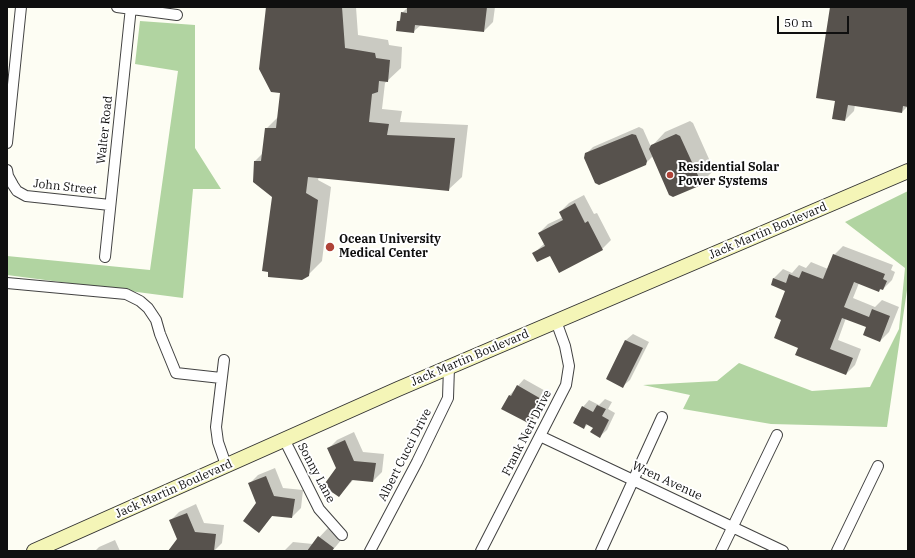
<!DOCTYPE html>
<html>
<head>
<meta charset="utf-8">
<style>
	body { margin:0 }
	#map { position:relative; width:915px; height:558px; overflow:hidden; background:#fdfdf3; font-family:"IBM Plex Serif",serif }
	canvas { display:block }
	.frame { position:absolute; inset:0; border:8px solid #0f0f0f; pointer-events:none }
	.scale { position:absolute; left:777px; top:16px; width:72px; height:18px; box-sizing:border-box; border:2px solid #0f0f0f; border-top:0; padding-left:5px; font-size:12px; line-height:14px; white-space:nowrap; color:#0f0f0f; -webkit-text-stroke:3px #fff; paint-order:stroke }
</style>
</head>
<body>
<div id="map">
<canvas width="915" height="558"></canvas>
<div class="frame"></div>
<div class="scale">50 m</div>
</div>
<script>
const c = document.querySelector('canvas').getContext('2d');
c.lineJoin = 'round';
function fill(path, color) {
  c.fillStyle = color;
  c.fill(path, 'evenodd');
}
function toPath(rows) {
  const path = new Path2D();
  for (const r of rows) {
    path.moveTo(r[0], r[1]);
    for (let i = 2; i < r.length; i += 2) path.lineTo(r[i], r[i + 1]);
  }
  return path;
}
function trace(path, color, width, dash) {
  c.strokeStyle = color;
  c.lineWidth = width;
  c.lineCap = dash ? 'butt' : 'round';
  c.setLineDash(dash || []);
  c.stroke(path);
}
function label(font, color, halo, rows, align = 'center') {
  c.font = font + ' "IBM Plex Serif",serif';
  c.lineWidth = 4;
  c.setLineDash([]);
  c.textBaseline = 'middle';
  c.strokeStyle = halo;
  c.fillStyle = color;
  for (const [text, x, y, turn = 0] of rows) {
    c.save();
    c.translate(x, y);
    c.rotate((+turn || 0) * Math.PI / 180);
    c.textAlign = isNaN(turn) ? turn : align;
    if (halo) c.strokeText(text, 0, 0);
    c.fillText(text, 0, 0);
    c.restore();
  }
}
const forest = toPath([
	[140,21,195,25,195,148,221,189,193,189,183,298,7,275,7,256,150,270,178,71,135,64],
	[908,191,908,283,887,427,771,424,683,409,690,395,643,385,717,381,739,363,812,391,870,387,899,329,905,268,845,222]
]);
const shadow = toPath([
	[267,7,356,7,358,35,388,40,389,45,402,47,401,68,385,83,382,109,402,111,400,122,468,125,462,177,448,190,319,177,318,180,331,187,322,261,308,275,273,196,255,161,263,153,266,129,278,117,281,92],
	[408,7,495,7,493,22,484,31,421,25,413,32,398,22,401,18,402,13],
	[831,7,908,7,908,106,902,112,855,105,854,111,845,120,836,100],
	[690,121,693,123,713,168,712,172,698,186,653,156,645,164,586,154,593,147,639,127,643,129,651,147,665,132],
	[584,195,594,214,597,213,611,240,602,249,551,254,534,253,545,243,539,233,548,224,563,217,560,212,569,203],
	[843,246,893,265,891,270,895,272,892,280,883,289,882,288,879,291,859,283,853,298,875,307,882,300,899,307,889,332,880,341,868,327,846,318,838,340,861,349,855,365,846,374,799,347,782,319,787,290,772,284,774,278,783,269,792,273,799,265,806,268,811,262,828,269,834,255],
	[633,334,649,342,630,380,623,386,607,379,626,340],
	[524,379,549,393,536,417,530,423,509,396],
	[605,399,612,402,608,409,615,413,607,430,600,436,594,427,588,424,584,428,583,407,589,400,599,405],
	[354,432,363,452,384,454,382,472,373,481,354,479,339,496,337,468,328,449,337,440],
	[275,468,283,488,303,490,301,508,292,517,273,515,258,532,257,504,249,484,258,475],
	[196,504,204,523,224,525,222,543,214,551,170,551,179,539,170,521,179,512],
	[328,528,342,539,332,551,284,551,293,542,313,544],
	[115,540,120,551,95,551,99,547]
]);
const building = toPath([
	[266,7,342,7,345,48,375,53,376,58,390,60,388,82,379,81,378,92,372,94,369,122,389,124,387,135,455,138,449,191,308,177,306,193,318,200,309,276,302,280,268,277,268,272,262,271,272,197,253,182,254,161,261,161,265,128,276,128,280,93,271,92,259,69],
	[407,7,487,7,484,32,415,25,414,33,396,31,397,21,400,21,401,12,407,13],
	[830,7,908,7,908,107,903,106,902,113,848,105,845,121,832,119,835,101,816,98],
	[632,134,636,135,647,161,646,165,599,185,595,183,584,158,585,153],
	[676,134,680,136,701,182,699,186,673,197,669,195,649,149,651,145],
	[575,203,585,223,588,221,603,250,559,273,550,256,537,262,532,253,545,246,538,233,563,220,559,212],
	[833,254,885,274,883,279,887,281,883,290,880,289,879,292,854,282,844,307,869,317,872,309,890,316,880,342,863,335,866,327,842,318,830,349,853,358,846,375,795,355,798,348,774,338,781,320,775,317,785,291,771,285,773,278,786,283,789,274,799,278,802,271,823,279],
	[625,340,643,348,623,388,606,379],
	[517,385,543,400,530,424,501,409,509,395,511,396],
	[597,405,606,409,602,416,609,420,600,438,590,432,593,428,586,424,584,429,573,423,582,406,593,412],
	[345,440,354,461,376,463,373,482,352,480,339,497,323,486,336,468,327,448],
	[266,476,274,496,295,499,292,518,272,516,259,533,243,521,256,503,248,483],
	[187,513,195,532,216,534,214,551,168,551,177,539,169,520],
	[318,536,334,548,332,551,307,551]
]);
const street = toPath([
	[117,7,177,15],
	[7,143,21,7],
	[7,170,8,176,13,185,17,191,26,196,110,205],
	[105,257,131,7],
	[7,283,126,294,140,301,148,308,156,320,160,334,176,373,221,378],
	[224,360,216,427,218,442,226,465],
	[540,436,783,551],
	[285,441,319,509,342,535],
	[370,551,417,462,448,398,449,367],
	[481,551,566,385,569,366,565,346,556,321],
	[601,551,662,417],
	[721,551,777,435],
	[837,551,878,466]
]);
const secondary = toPath([
	[34,551,398,389,908,171]
]);
const markers = [
	[670,175,4,"#af4338"],
	[330,247,5,"#af4338"]
];
const streetNames = [
	["Walter Road",105,130,-84],
	["John Street",65,187,6],
	["Jack Martin Boulevard",768,231,-23],
	["Jack Martin Boulevard",470,358,-23],
	["Frank Neri Drive",527,433,-63],
	["Albert Cucci Drive",405,455,-63],
	["Sonny Lane",316,473,62],
	["Wren Avenue",667,481,25],
	["Jack Martin Boulevard",174,489,-24]
];
const poiNames = [
	["Residential Solar",678,168],
	["Power Systems",678,182],
	["Ocean University",339,240],
	["Medical Center",339,254]
];
fill(forest, '#b1d4a1');
fill(shadow, '#0003');
fill(building, '#57524d');
trace(street, '#424242', 12);
trace(secondary, '#313131', 16);
trace(street, '#fff', 10);
trace(secondary, '#f4f5b7', 14);
for (const [x, y, r, color] of markers) {
  const dot = new Path2D();
  dot.arc(x, y, r, 0, 2 * Math.PI);
  c.fillStyle = color;
  c.fill(dot);
  trace(dot, '#fff', 1.5);
}
label('12px', '#0f0f0f', '#fff', streetNames);
label('bold 12px', '#0f0f0f', '#fff', poiNames, 'left');
</script>
</body>
</html>
